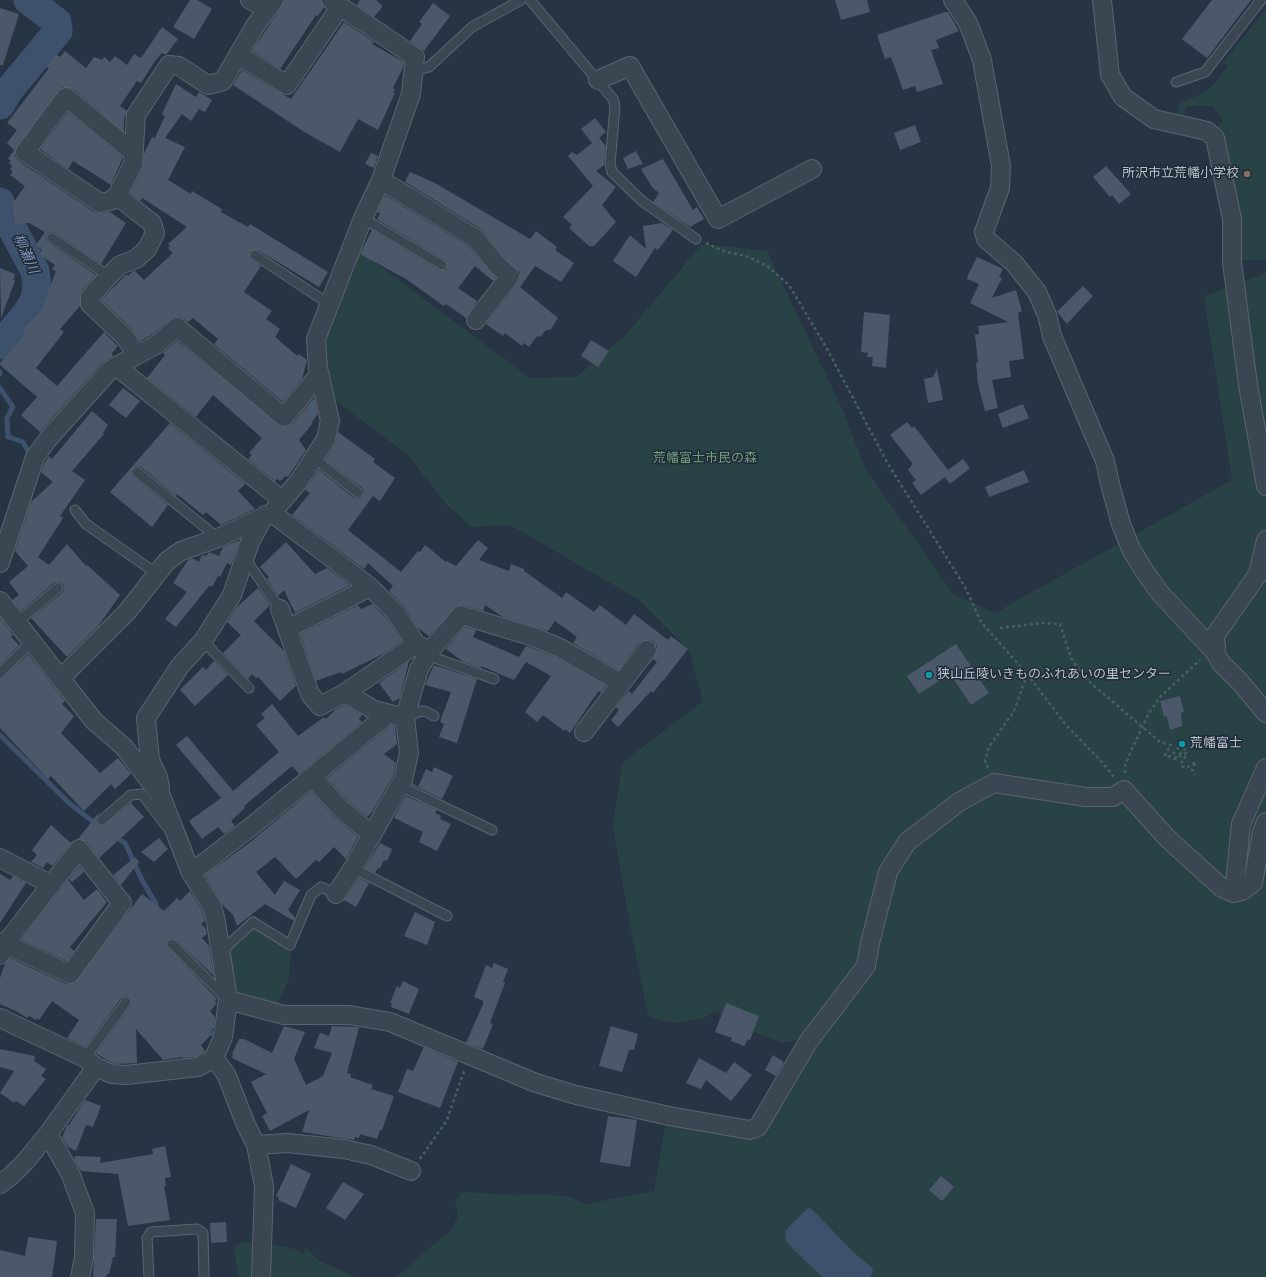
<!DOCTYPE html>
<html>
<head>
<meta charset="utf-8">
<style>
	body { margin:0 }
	canvas { display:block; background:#273444 }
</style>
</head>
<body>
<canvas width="1266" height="1277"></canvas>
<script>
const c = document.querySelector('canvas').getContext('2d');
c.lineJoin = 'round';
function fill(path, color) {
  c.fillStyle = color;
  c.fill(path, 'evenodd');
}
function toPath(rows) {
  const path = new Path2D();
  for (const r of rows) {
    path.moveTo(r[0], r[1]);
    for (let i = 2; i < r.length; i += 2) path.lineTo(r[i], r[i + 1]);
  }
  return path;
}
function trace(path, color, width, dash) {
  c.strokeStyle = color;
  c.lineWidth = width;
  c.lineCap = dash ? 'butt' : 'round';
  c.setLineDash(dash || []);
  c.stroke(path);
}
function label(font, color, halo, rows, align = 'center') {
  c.font = font + ' "Sofia Sans Condensed","Noto Sans JP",sans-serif';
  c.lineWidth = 3;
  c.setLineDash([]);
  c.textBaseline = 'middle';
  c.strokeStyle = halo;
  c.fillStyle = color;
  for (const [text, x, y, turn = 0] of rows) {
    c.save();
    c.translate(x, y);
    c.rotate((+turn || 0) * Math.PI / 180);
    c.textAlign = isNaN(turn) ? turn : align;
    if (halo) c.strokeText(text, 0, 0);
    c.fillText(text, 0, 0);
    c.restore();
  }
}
const green = toPath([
	[1266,9,1266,260,1241,260,1238,219,1217,128,1223,120,1213,106,1187,106,1183,118,1176,116,1180,102,1205,93,1219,78,1228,66,1223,63],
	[702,244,767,251,843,411,865,468,953,594,995,613,1232,480,1204,296,1266,273,1266,1277,396,1277,451,1230,458,1216,455,1200,462,1192,516,1195,543,1194,569,1197,586,1204,654,1191,664,1132,669,1116,750,1130,809,1037,782,1043,744,1028,717,1011,702,1019,673,1023,648,1016,632,936,613,827,622,763,703,701,689,650,638,599,510,525,472,527,447,505,408,455,335,400,322,341,356,248,530,378,576,377,624,337],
	[254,926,291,951,288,982,277,1005,232,994,226,953],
	[242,1242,270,1244,295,1249,303,1253,306,1247,319,1261,357,1277,238,1277,234,1247]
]);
const water = toPath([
	[808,1208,812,1209,852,1251,870,1266,873,1270,871,1277,822,1277,793,1249,786,1241,785,1231]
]);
const stream = toPath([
	[0,372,0,374],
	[0,388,13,407,7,418,8,437,23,442,30,455,29,457],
	[0,735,69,803,96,824],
	[114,836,125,843,142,880,156,904,157,911],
	[206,1027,214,1035]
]);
const river = toPath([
	[0,105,9,90,58,31,57,22,28,0],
	[0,202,3,211,35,271,37,286,35,299,27,313,0,345]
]);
const building = toPath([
	[190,0,197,0,212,9,194,39,173,27],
	[284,0,321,0,324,7,318,16,316,15,280,69,252,51,282,6],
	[360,0,376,0,383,6,374,17,357,5],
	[835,0,867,0,870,12,841,20],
	[1212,0,1251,0,1207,58,1182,39],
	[433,3,450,16,424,51,410,41,422,24,419,22],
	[0,8,19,14,3,65,0,65],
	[945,12,948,12,959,31,936,40,939,48,931,50,943,84,917,92,915,86,903,90,891,57,885,59,877,35],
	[344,22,374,42,372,44,404,62,403,68,393,88,395,89,393,92,395,93,378,130,358,119,340,152,306,133,233,85,242,70,291,99],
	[162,27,178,39,166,55,162,53,155,61,141,83,137,81,120,106,127,111,124,120,124,132,73,89,62,87,58,91,15,151,15,156,19,161,94,212,98,213,110,212,126,223,101,264,55,233,50,232,47,235,46,240,49,243,96,275,82,290,80,297,80,306,60,329,64,332,36,368,57,386,104,332,118,346,112,353,113,356,102,363,40,432,21,415,37,397,0,365,0,363,26,333,22,330,41,311,56,271,52,269,55,265,39,254,42,250,36,245,45,232,29,223,15,224,13,203,25,186,10,175,13,172,10,169,12,166,9,163,11,161,8,159,14,150,7,143,17,130,7,123,49,68,46,67,56,54,60,57,65,51,86,68,94,57,102,60,104,57,110,62,115,56,127,65,134,54,141,58],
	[176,84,196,97,199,92,212,100,205,112,199,109,191,121,182,114,165,138,185,147,168,180,191,194,192,191,222,209,221,212,248,227,250,224,328,272,319,287,258,250,253,250,250,252,250,258,261,266,244,292,272,311,266,319,280,329,275,337,295,354,297,356,299,354,307,360,302,379,283,402,214,344,218,339,193,318,188,322,180,317,174,317,150,336,140,341,132,329,101,300,127,274,128,276,133,271,135,271,144,280,173,253,168,248,170,246,168,244,187,227,142,198,140,201,130,193,142,169,144,154,152,137,155,138,165,116,162,114],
	[68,112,123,157,111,185,73,161,68,169,40,149],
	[595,118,606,132,599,138,606,146,604,165,596,171,616,187,602,205,616,222,594,246,589,246,569,228,572,225,563,217,593,186,568,156,572,152,577,155,592,143,581,129],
	[915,125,921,142,900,150,894,133],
	[636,151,643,164,628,169,623,158],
	[371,153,378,156,374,168,365,164],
	[663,159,693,210,697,207,704,219,690,227,653,202,659,193,652,187,641,169],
	[1106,166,1131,194,1119,204,1112,195,1110,197,1093,177],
	[410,172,435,183,530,239,536,231,557,247,555,250,574,263,561,282,535,266,520,287,558,318,551,329,545,331,540,337,537,336,529,347,524,343,522,346,505,333,503,336,486,324,518,282,520,277,520,272,505,259,481,229,405,182],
	[385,195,468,246,496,278,493,281,475,266,458,288,477,301,466,318,446,304,444,306,406,279,360,254,372,230,439,270,445,270,447,268,447,262,445,260,377,219,380,214,377,212],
	[662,223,673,230,658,250,655,248,636,277,613,261,630,235,646,249,643,226],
	[977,257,1003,269,999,277,1002,278,992,298,1016,290,1022,311,1018,313,1024,359,1009,361,1011,377,992,380,998,408,985,411,978,384,976,363,978,362,975,335,979,334,978,326,1008,322,970,303,979,284,967,279,968,275],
	[0,268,15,274,13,280,15,281,1,318],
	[1083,286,1093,296,1067,324,1057,312],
	[864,312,890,315,886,368,872,366,873,357,867,357,868,353,861,352],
	[591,340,609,351,598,367,581,356],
	[177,341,282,427,287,427,292,424,313,399,315,400,318,414,311,423,313,423,299,440,306,450,288,477,286,476,280,481,277,479,275,481,248,459,252,455,249,453,262,438,213,395,196,417,147,378,165,355,163,353],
	[937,369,943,400,928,403,924,379,933,377],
	[123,388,140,401,126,418,109,405],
	[1023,404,1029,418,1003,428,998,414],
	[92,411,108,425,103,433,104,434,72,471,85,480,60,516,63,518,38,557,49,565,67,544,86,566,87,565,120,595,99,625,67,657,31,618,62,593,64,590,63,584,60,582,54,583,21,611,12,600,19,595,9,582,28,566,15,551,31,502,53,482,41,472,44,464,49,456,52,459],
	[907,422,912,428,914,426,948,470,963,459,970,468,950,484,945,477,921,495,912,483,916,480,908,470,913,464,890,435],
	[170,423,254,491,245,484,238,491,255,509,221,525,206,512,203,515,177,494,176,496,141,467,135,466,131,471,133,476,168,505,152,527,110,492],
	[338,432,375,459,373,462,395,478,380,501,373,496,348,530,401,572,418,551,420,552,425,545,446,562,447,561,456,566,478,540,488,548,479,560,509,571,511,564,524,569,524,571,562,598,566,592,594,612,600,605,626,625,634,614,668,640,671,636,688,649,663,681,662,681,653,693,651,691,618,727,611,720,619,710,616,707,629,691,632,694,657,662,653,659,657,651,657,646,653,641,648,640,639,643,619,670,573,643,577,637,555,621,548,631,503,617,485,605,483,611,464,605,458,605,429,636,417,627,405,607,389,591,393,586,368,563,364,569,292,515,310,493,305,490,319,470,354,498,360,499,363,496,364,491,362,488,325,460,335,444],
	[1024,470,1029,482,989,497,985,487],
	[240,540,231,565,227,563,220,577,218,576,212,587,209,586,176,627,165,619,187,592,173,583,188,560,192,558,199,562,202,555,206,556,209,552,219,556,223,547],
	[286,542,315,574,327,568,350,585,295,613,284,590,278,596,267,579,269,577,260,567],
	[258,588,270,605,254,621,284,651,296,686,280,701,258,677,256,678,252,674,248,679,223,653,241,635,227,622,237,607],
	[372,604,388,620,402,641,385,653,342,674,341,672,316,681,300,634,358,605,361,609],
	[0,618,13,635,11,637,19,645,0,665],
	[464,627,476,630,473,637,519,657,526,646,530,647,555,657,606,686,601,693,599,691,595,696,570,733,565,729,564,731,543,715,537,722,525,712,551,676,526,662,514,680,481,666,481,668,462,661,446,649],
	[956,644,989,693,971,705,950,674,919,694,907,676],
	[28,654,65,701,62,704,74,716,61,733,100,773,118,758,131,774,115,789,111,784,84,811,51,776,48,779,0,728,0,679,4,677],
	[214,661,228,675,195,706,180,690,203,667,206,670],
	[409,661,400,698,393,702,379,683],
	[434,665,477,679,457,743,439,737,444,724,440,722,451,692,425,685],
	[1180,696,1184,712,1181,713,1182,726,1170,730,1167,716,1164,717,1160,701],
	[272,704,298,736,324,717,326,719,335,710,345,705,362,715,359,719,362,722,299,774,292,766,244,806,245,808,231,821,235,826,224,834,218,827,202,839,189,821,221,798,176,745,187,736,233,791,279,752,256,725,265,718,261,714],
	[391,725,395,726,397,744,384,754,396,763,393,776,373,811,367,817,349,802,327,778],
	[434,767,453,776,442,799,412,785,413,783,418,787,426,769,432,772],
	[311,791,334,817,358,837,346,859,334,847,319,862,316,860,296,879,275,857,256,872,275,895,284,881,300,890,288,910,295,917,294,921,265,904,237,926,233,915,223,905,205,875,248,844],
	[406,796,437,810,435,813,441,816,440,819,451,824,437,851,419,842,423,832,394,818],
	[131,803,144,817,99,858,87,842,78,839,99,812,96,821,100,825,103,826],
	[51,825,71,843,52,866,47,862,43,868,31,862,37,855,32,850],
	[159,838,168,849,154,862,141,852],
	[380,843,392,849,387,861,384,860,380,868,377,869,375,873,365,868],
	[135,857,139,862,121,885,113,875],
	[79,866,84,872,72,882,69,879],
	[0,874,10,880,13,876,26,883,0,923],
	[359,878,369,883,356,907,344,900],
	[68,880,84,900,97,889,107,902,70,947,74,951,67,961,21,940],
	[190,891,202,910,205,921,201,924,206,929,207,934,202,938,209,946,214,976,176,940,170,938,166,945,217,999,215,1001,217,1003,210,1011,215,1017,214,1028,209,1032,212,1034,201,1045,205,1051,195,1057,183,1058,182,1057,163,1060,136,1029,137,1063,115,1064,100,1056,96,1053,131,1005,131,999,127,996,121,998,86,1047,67,1038,79,1020,52,1001,39,1020,37,1018,36,1020,29,1016,27,1018,18,1012,0,1004,0,978,5,964,10,958,66,984,75,983,142,894,164,911,177,898,180,901],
	[415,912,435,922,427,945,404,936],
	[494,963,508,969,503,982,505,983,490,1023,493,1024,483,1049,466,1043,483,1004,483,1001,474,997,486,965,492,968],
	[403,981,419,989,409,1014,391,1007,392,1003,390,1003,397,986,400,988],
	[726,1003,759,1016,750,1040,748,1039,744,1046,731,1041,732,1038,715,1032],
	[284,1026,305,1032,294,1059,306,1085,323,1076,332,1053,314,1048,320,1033,329,1036,332,1026,359,1027,347,1073,351,1074,350,1077,373,1085,371,1089,394,1096,382,1130,380,1130,377,1139,360,1134,359,1138,355,1137,354,1140,302,1132,309,1110,270,1131,262,1116,267,1113,251,1082,266,1074,232,1058,233,1055,232,1054,239,1039,244,1039,272,1053],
	[611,1026,638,1034,634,1050,629,1050,622,1072,599,1066],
	[424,1047,458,1062,440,1108,398,1092,407,1069,413,1071],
	[0,1049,35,1056,34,1061,46,1069,41,1076,46,1079,24,1106,16,1101,14,1103,0,1093,14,1071,0,1067],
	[773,1055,784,1062,776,1076,765,1070],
	[699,1058,726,1073,734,1062,752,1075,731,1101,706,1080,701,1089,686,1083],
	[85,1100,101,1106,93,1127,86,1125,76,1151,68,1147,62,1138,67,1125,69,1125],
	[608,1116,637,1120,630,1167,600,1162],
	[165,1146,171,1177,165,1178,166,1186,164,1186,170,1220,128,1226,118,1174,81,1171,74,1159,75,1156,101,1157,100,1163,153,1154,152,1149],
	[291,1164,311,1174,296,1208,278,1200,279,1198,276,1196],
	[941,1176,954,1187,942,1201,929,1190],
	[343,1182,364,1194,345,1220,326,1208],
	[96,1219,117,1219,115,1257,113,1257,109,1274,107,1274,106,1277,93,1277],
	[224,1222,226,1222,227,1242,211,1243,210,1223],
	[28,1237,57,1241,52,1277,0,1277,0,1250,25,1256]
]);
const path = toPath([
	[706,243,723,251,749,257,767,266,789,285,826,347,888,464,965,587,981,622,1027,674,1066,725,1101,761,1114,777],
	[1000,628,1043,623,1060,624,1071,658,1085,678,1160,742,1171,745,1165,755,1167,757,1171,756,1182,744,1184,745,1184,750,1173,760,1186,753,1187,755,1183,759,1181,766,1186,768,1196,762,1192,770,1194,775],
	[988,768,985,760,989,747,1014,711,1027,675],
	[1125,773,1125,766,1131,751,1149,713,1160,697,1200,660],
	[420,1159,447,1120,464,1071]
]);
const lane = toPath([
	[530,0,613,99,615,106,610,164,612,172,642,201,696,239],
	[414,71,429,67,472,27,521,0],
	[1176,82,1205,72,1261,0],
	[363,218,442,265],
	[52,238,109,276],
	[255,255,329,304],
	[315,459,358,493],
	[137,472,218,538],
	[75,510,86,524,157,574],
	[245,558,280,609],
	[16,623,58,588],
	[203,641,249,688],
	[427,655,494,679],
	[0,673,32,641],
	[405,717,421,711,427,712,434,716],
	[400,786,492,830],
	[102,820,131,795,142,794,167,827],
	[353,868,447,916],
	[172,944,225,997],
	[220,953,253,922,290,945,311,895,321,887,336,894],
	[85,1058,126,1002],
	[149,1277,147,1238,151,1232,197,1229,203,1233,204,1277]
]);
const street = toPath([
	[250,0,267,9],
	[953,0,968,23,982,60,1001,166,1000,188,984,232,986,239,1014,263,1037,292,1047,315,1052,336,1105,461,1110,484,1121,524,1131,549,1145,572,1160,593,1215,652,1221,663,1240,682,1266,713],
	[1102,0,1110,75,1123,97,1154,119,1207,131,1215,138,1232,219,1232,262,1248,385,1266,486],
	[238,55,287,85,340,7],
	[598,80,630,66,718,219,812,169],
	[381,180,475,238,498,266,510,276,476,320],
	[117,196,110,201,100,203,25,152,66,97,134,153],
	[137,355,156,345,177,327,284,417,319,375],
	[116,366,282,500],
	[272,513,370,587,396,613,416,644,427,650],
	[0,563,35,457,48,439,110,370,137,355,125,337,90,304,90,297,109,276,120,265,136,259,147,249,155,233,152,223,117,196,133,164,136,115,169,65,179,66,208,85,223,81,255,26,274,0],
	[0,601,94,721,124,747,161,796,191,873,212,906,216,922,228,1000],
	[280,609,310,694,320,706,345,693,416,644],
	[287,629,370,587],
	[1215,652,1216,645,1214,637,1258,574,1266,540],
	[61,678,127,612,167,561,181,551,218,538,272,513,299,481,326,439,330,421,318,368,316,339,363,218,381,180,411,94,415,57,331,0],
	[345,693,374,710,398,716],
	[584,732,647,650],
	[312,777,342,810,372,835],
	[160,787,158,777,150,760,146,718,180,666,203,641,232,595,250,542,265,515],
	[0,858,52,885],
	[191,873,252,826,388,714],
	[1234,893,1241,824,1266,768],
	[336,894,353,868,403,780,409,753,405,717,419,669,429,652,461,615,534,637,560,648,621,683],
	[0,942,5,944,70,974,122,903,79,849,5,944,0,955],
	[0,1018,85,1058,96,1067,112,1074,126,1075,198,1067,214,1058,223,1037,228,1000,284,1015,349,1015,390,1022,536,1083,576,1095,669,1116,750,1130,758,1127,808,1042,866,966,870,943,888,872,907,842,959,802,994,783,1086,797,1113,797,1124,790,1167,838,1222,888,1234,893,1242,891,1253,883,1262,832,1266,822],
	[214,1058,226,1074,246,1125,256,1145,264,1186,261,1277],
	[48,1134,70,1173,85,1213,84,1258,80,1277],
	[256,1145,288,1143,344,1149,371,1155,411,1171],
	[0,1184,12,1175,25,1162,48,1134,96,1067]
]);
const markers = [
	[1247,174,4,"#8d6e63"],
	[929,675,4,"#0f9aa8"],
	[1182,744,4,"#0f9aa8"]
];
const poiNames = [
	["所沢市立荒幡小学校",1239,174,"right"],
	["狭山丘陵いきものふれあいの里センター",937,675],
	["荒幡富士",1190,744]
];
const parkNames = [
	["荒幡富士市民の森",705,459]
];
const waterNames = [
	["柳瀬川",25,254,66]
];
fill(green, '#294245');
fill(water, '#3d516d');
trace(stream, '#3d516d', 5);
trace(river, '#3d516d', 29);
fill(building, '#4b586a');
trace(lane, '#5a6471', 11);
trace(street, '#5a6471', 20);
trace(path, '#475f61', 2.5, [3, 3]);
trace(lane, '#3b4653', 9);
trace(street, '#3b4653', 18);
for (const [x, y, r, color] of markers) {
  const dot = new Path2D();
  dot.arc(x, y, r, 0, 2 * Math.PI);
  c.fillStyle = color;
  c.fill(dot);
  trace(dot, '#202b39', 1.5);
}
label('13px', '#b9c1cd', '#202b39', poiNames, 'left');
label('13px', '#709e7a', '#202b39', parkNames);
label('italic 14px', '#8097b4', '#202b39', waterNames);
</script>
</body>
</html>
